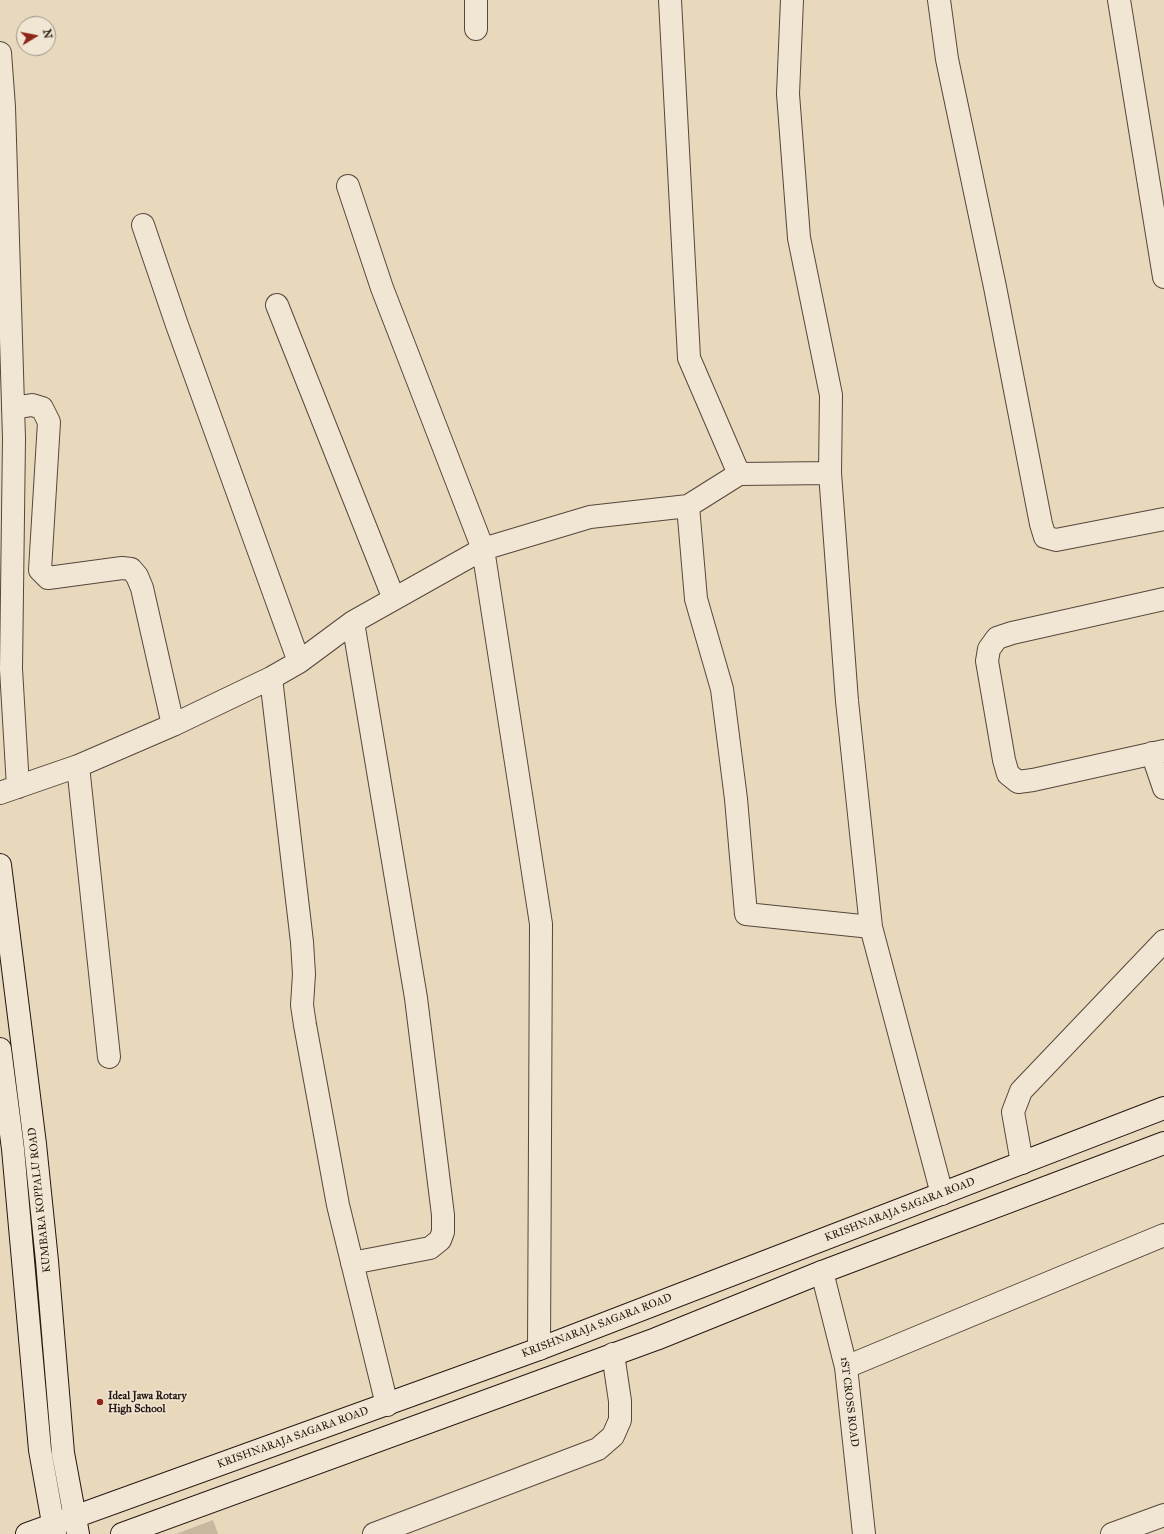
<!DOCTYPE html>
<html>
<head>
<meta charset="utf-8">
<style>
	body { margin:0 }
	#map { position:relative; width:1164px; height:1534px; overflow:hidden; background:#e8d8bc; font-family:"IM FELL Great Primer",serif }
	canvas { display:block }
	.north { position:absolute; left:16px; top:16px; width:40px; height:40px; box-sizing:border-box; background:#f0e6d3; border:1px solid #9f9386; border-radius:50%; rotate:80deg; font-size:11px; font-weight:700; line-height:16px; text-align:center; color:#261712 }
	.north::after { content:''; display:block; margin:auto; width:14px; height:18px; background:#8f2418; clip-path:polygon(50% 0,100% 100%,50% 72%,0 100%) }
</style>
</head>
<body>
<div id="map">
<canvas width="1164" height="1534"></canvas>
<div class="north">N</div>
</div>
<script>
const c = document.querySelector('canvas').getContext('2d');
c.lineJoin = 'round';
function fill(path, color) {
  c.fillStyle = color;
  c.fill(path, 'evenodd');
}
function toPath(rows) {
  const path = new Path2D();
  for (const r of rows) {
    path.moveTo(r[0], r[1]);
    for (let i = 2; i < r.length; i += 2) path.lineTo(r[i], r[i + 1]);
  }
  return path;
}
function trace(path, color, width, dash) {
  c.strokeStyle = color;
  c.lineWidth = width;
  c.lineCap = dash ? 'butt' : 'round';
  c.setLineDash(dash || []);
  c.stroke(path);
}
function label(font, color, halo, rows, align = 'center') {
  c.font = font + ' "IM FELL Great Primer",serif';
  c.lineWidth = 3;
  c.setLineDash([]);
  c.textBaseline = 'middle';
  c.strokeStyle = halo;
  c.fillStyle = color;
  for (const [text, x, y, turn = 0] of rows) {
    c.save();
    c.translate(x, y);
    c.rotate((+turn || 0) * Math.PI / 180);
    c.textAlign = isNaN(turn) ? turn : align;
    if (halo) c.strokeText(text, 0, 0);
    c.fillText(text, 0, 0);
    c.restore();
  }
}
const green = toPath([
	[213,1520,218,1534,176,1534]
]);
const street = toPath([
	[476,0,476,29],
	[670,0,689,358,739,474,830,473,847,701,871,927,942,1194],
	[792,0,788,94,799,238,831,395,830,473],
	[939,0,947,59,995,287,1041,524,1045,537,1056,540,1164,519],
	[1119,0,1164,277],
	[0,53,4,107,14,438,11,669,18,787],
	[348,186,382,288,483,549,541,924,539,1349],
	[143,225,177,325,299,662],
	[277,305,394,599],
	[13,408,32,405,42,408,49,422,40,570,48,578,122,568,131,569,137,576,142,588,173,725],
	[739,474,688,506,696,599,722,689,736,799,746,914,871,927],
	[1164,599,1012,633,997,638,989,649,987,661,1004,760,1008,774,1018,782,1033,780,1164,751],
	[271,678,302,942,304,974,302,1005,305,1025,338,1205,387,1405],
	[1152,753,1164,788],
	[78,766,109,1057],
	[0,793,78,766,173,725,271,678,299,662,353,622,483,549,590,517,688,506],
	[1022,1163,1013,1112,1021,1091,1164,941],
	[352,1263,430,1248,440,1240,443,1232,443,1215,416,998,353,622],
	[822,1272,846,1367,864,1534],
	[846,1367,1164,1235],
	[374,1534,598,1449,613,1436,620,1420,620,1401,613,1354],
	[1112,1534,1164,1515]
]);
const secondary = toPath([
	[0,865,35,1144,47,1261,63,1453,78,1534],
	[0,1049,13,1149,40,1450,55,1534],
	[27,1534,539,1349,1164,1108],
	[122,1534,656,1339,822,1272,1164,1143]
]);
const markers = [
	[100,1402,4,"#8f2418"]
];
const streetNames = [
	["KUMBARA KOPPALU ROAD",40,1200,-96],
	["KRISHNARAJA SAGARA ROAD",900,1210,-21],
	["KRISHNARAJA SAGARA ROAD",597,1326,-21],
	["1ST CROSS ROAD",849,1402,83],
	["KRISHNARAJA SAGARA ROAD",293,1438,-20]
];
const poiNames = [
	["Ideal Jawa Rotary",108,1396],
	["High School",108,1409]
];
fill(green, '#c7b79f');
trace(street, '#56473c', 24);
trace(secondary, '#261712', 24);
trace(street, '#f0e6d3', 22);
trace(secondary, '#f0e6d3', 22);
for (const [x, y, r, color] of markers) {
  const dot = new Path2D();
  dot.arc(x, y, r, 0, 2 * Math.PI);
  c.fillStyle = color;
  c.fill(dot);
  trace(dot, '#f0e6d3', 1.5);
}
label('11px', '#261712', '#f0e6d3', streetNames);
label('bold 11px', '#261712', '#f0e6d3', poiNames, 'left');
</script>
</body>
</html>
